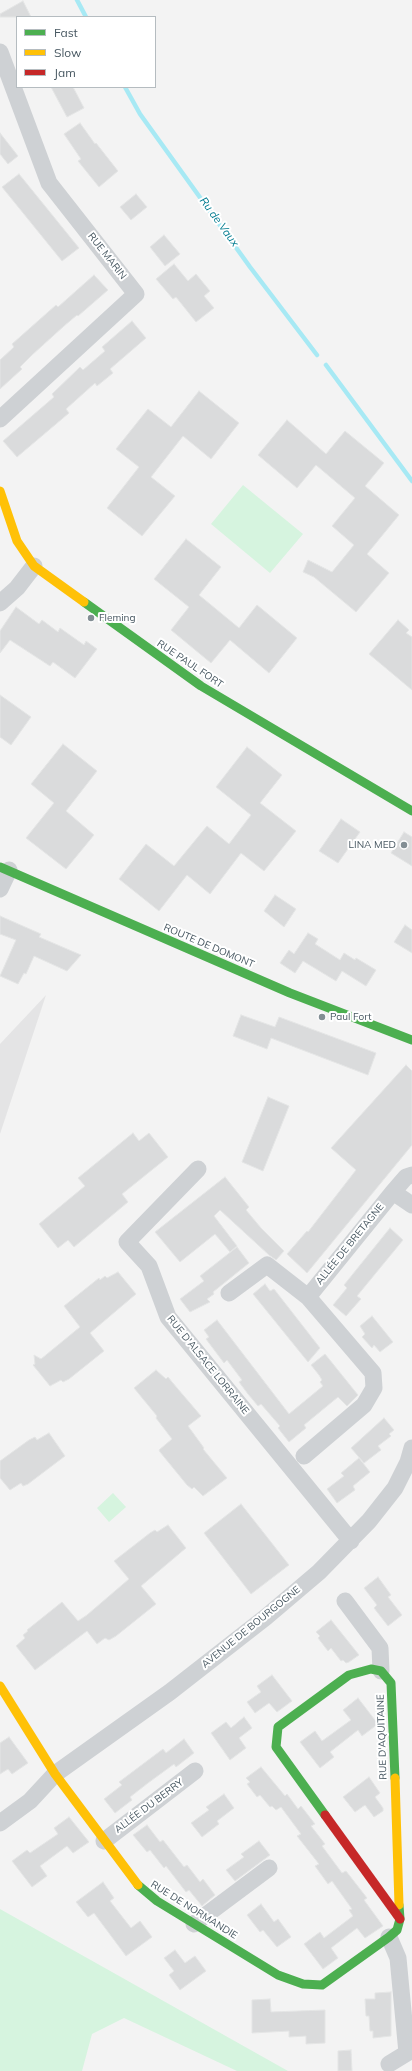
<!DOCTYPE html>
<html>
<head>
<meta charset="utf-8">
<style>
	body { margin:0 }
	#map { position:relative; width:412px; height:2071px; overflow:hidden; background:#f3f3f3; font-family:Mulish,sans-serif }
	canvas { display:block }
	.legend { position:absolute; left:16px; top:16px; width:140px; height:72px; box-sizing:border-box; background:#fff; border:1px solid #b5bcc0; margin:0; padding:5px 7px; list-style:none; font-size:12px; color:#475761 }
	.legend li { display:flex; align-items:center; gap:8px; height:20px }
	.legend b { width:20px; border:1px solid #b5bcc0 }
</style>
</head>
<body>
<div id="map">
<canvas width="412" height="2071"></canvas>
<ul class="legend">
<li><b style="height:5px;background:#4caf50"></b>Fast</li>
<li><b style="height:5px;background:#ffc107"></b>Slow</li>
<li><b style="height:5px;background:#c62828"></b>Jam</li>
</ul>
</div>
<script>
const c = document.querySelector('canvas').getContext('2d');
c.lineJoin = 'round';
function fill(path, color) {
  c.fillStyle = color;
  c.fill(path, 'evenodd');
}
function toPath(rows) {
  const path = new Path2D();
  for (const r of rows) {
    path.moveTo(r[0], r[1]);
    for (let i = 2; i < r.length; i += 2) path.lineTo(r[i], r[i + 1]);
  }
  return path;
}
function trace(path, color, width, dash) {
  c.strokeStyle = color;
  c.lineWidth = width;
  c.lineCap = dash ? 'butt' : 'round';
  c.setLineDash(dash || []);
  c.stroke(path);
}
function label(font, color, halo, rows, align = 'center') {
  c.font = font + ' Mulish,sans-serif';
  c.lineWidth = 4;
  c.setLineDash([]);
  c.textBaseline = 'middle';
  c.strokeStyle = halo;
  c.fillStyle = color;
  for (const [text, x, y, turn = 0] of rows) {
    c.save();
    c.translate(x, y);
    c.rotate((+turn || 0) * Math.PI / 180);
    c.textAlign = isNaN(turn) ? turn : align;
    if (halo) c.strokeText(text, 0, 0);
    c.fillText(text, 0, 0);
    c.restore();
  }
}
const education = toPath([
	[46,995,0,1134,0,1044]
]);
const green = toPath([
	[243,485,303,534,270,573,211,524],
	[113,1493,126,1507,109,1522,97,1508],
	[0,1909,288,2071,237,2071,124,2018,92,2034,82,2071,0,2071]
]);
const stream = toPath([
	[77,0,86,17],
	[125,87,140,114,250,267,317,355],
	[326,365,412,481]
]);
const building = toPath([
	[23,1,31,17,0,17,0,14,23,1],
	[51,87,73,87,84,108,67,117,51,87],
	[80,123,95,144,96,143,118,171,99,187,78,161,81,159,64,134,80,123],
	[0,133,18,156,8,164,0,154,0,133],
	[19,174,79,248,62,261,2,187,19,174],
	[136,194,147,207,131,220,120,207,136,194],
	[164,235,180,254,165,266,150,247,164,235],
	[174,264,188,281,196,274,210,291,204,296,214,308,196,322,176,297,173,299,156,279,174,264],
	[94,275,108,290,78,316,77,315,64,326,32,355,20,367,22,369,0,389,0,360,14,347,12,344,56,305,58,307,94,275],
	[132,321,146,338,110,369,113,373,97,386,95,383,66,409,69,413,17,457,3,441,54,397,52,394,80,367,83,370,105,351,102,347,132,321],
	[199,391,239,423,211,459,183,436,151,477,175,496,142,536,107,508,139,467,116,449,148,409,171,427,199,391],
	[287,420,326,454,345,431,384,463,365,486,399,515,367,554,389,573,356,612,314,577,303,572,308,560,332,572,354,545,332,526,355,498,316,465,297,488,258,455,287,420],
	[186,539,221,567,199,595,239,628,257,605,297,638,269,673,230,640,211,663,171,630,189,607,154,579,186,539],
	[16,607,39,624,42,620,58,632,60,628,84,645,86,641,97,649,75,678,53,662,50,666,10,640,0,653,0,631,16,607],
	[398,620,409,630,406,633,412,637,412,690,369,654,398,620],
	[0,695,31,717,11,745,0,737,0,695],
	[63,744,97,771,66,811,94,835,66,869,26,838,54,803,31,784,63,744],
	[247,747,282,775,260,803,296,831,264,871,241,853,210,894,187,875,159,911,119,879,146,844,174,866,207,826,229,844,251,815,216,787,247,747],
	[341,819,360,832,338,863,319,851,341,819],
	[404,832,412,837,412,866,391,853,404,832],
	[275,895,296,909,284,927,264,911,275,895],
	[0,916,41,934,39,937,81,955,67,971,34,956,26,974,24,973,18,984,0,976,16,940,0,934,0,916],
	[405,925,412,930,412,953,394,942,405,925],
	[308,933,318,939,315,944,340,960,344,953,355,960,356,958,376,970,366,986,342,971,336,981,303,961,295,973,280,963,289,950,294,954,308,933],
	[241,1015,275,1027,279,1017,376,1053,368,1075,271,1038,267,1049,233,1036,241,1015],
	[406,1065,412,1071,412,1145,307,1273,287,1254,307,1231,308,1232,356,1170,331,1148,406,1065],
	[268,1097,289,1106,263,1171,242,1162,268,1097],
	[133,1133,139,1141,149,1133,168,1157,122,1194,128,1202,74,1247,68,1240,58,1248,39,1224,85,1186,78,1178,133,1133],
	[225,1177,249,1207,246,1210,261,1228,284,1251,276,1260,269,1255,220,1210,214,1216,237,1246,230,1252,215,1234,180,1262,155,1232,225,1177],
	[390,1228,403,1240,357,1296,361,1299,346,1316,333,1305,347,1288,344,1285,390,1228],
	[237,1247,249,1263,213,1292,214,1294,207,1299,210,1302,190,1312,180,1299,204,1281,200,1276,237,1247],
	[118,1272,136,1294,90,1333,104,1351,69,1379,63,1382,61,1380,50,1386,33,1365,35,1364,34,1355,41,1359,80,1327,64,1306,99,1278,100,1280,105,1276,107,1278,118,1272],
	[265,1284,270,1291,274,1289,320,1348,308,1362,253,1294,265,1284],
	[372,1316,393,1342,380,1352,374,1345,372,1348,362,1337,365,1334,360,1326,372,1316],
	[217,1320,289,1414,323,1386,320,1382,322,1380,319,1375,311,1365,325,1354,358,1395,347,1406,338,1397,304,1425,306,1428,289,1442,278,1428,280,1426,261,1404,258,1406,248,1394,239,1382,242,1380,227,1360,224,1363,206,1339,209,1337,204,1330,217,1320],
	[156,1370,166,1379,168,1377,172,1382,201,1416,188,1426,204,1448,203,1449,227,1478,203,1496,194,1487,192,1489,187,1485,160,1452,159,1450,172,1439,156,1418,157,1416,134,1388,156,1370],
	[384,1418,394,1430,389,1434,391,1436,378,1446,381,1450,364,1463,351,1448,384,1418],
	[49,1433,65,1456,28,1484,23,1486,21,1483,10,1490,0,1478,0,1461,29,1440,35,1437,37,1440,49,1433],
	[359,1458,370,1472,353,1486,355,1490,337,1503,327,1489,344,1476,341,1473,359,1458],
	[241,1504,289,1565,251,1594,204,1533,241,1504],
	[168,1525,186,1548,141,1586,156,1604,116,1636,109,1640,105,1638,97,1644,87,1631,35,1670,16,1646,25,1638,23,1635,28,1631,27,1630,62,1602,78,1621,87,1615,129,1579,114,1561,150,1533,155,1530,157,1532,168,1525],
	[378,1577,391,1595,388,1597,402,1615,388,1626,374,1608,377,1605,364,1588,378,1577],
	[331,1620,359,1655,349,1662,346,1663,343,1660,341,1661,331,1648,328,1651,318,1638,320,1636,316,1632,331,1620],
	[272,1675,292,1701,277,1712,269,1703,255,1713,247,1702,261,1692,257,1686,272,1675],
	[358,1698,378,1724,362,1736,358,1730,330,1752,334,1757,320,1768,300,1742,315,1731,322,1741,351,1720,343,1710,358,1698],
	[244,1717,252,1728,239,1738,246,1748,230,1760,211,1733,226,1722,231,1728,244,1717],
	[9,1737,28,1763,12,1774,8,1769,0,1774,0,1743,9,1737],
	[184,1739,194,1753,176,1767,174,1764,148,1783,130,1797,132,1800,115,1813,104,1799,122,1785,119,1782,163,1749,166,1753,184,1739],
	[261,1767,285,1796,287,1794,298,1809,301,1806,315,1824,311,1826,325,1844,322,1846,342,1873,346,1871,367,1898,364,1900,383,1926,365,1938,357,1928,331,1948,338,1958,323,1969,304,1944,320,1932,324,1938,353,1916,349,1910,352,1909,332,1881,328,1884,315,1866,319,1864,297,1836,301,1834,281,1807,276,1810,272,1806,270,1807,260,1795,257,1797,247,1784,250,1782,246,1778,261,1767],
	[369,1777,380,1793,375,1797,383,1808,383,1811,374,1817,365,1805,355,1812,343,1797,369,1777],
	[224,1794,234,1808,217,1821,219,1824,202,1837,191,1823,209,1810,206,1807,224,1794],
	[69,1817,89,1842,73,1853,67,1846,40,1866,47,1876,32,1887,12,1861,27,1850,30,1853,58,1834,54,1828,69,1817],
	[147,1825,160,1842,163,1840,184,1867,187,1865,200,1882,203,1879,215,1895,202,1906,189,1890,186,1892,166,1866,164,1868,150,1850,147,1852,133,1835,147,1825],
	[259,1841,270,1855,235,1881,226,1870,244,1857,241,1854,259,1841],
	[103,1882,114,1898,110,1901,131,1928,140,1921,152,1937,126,1956,94,1913,88,1917,76,1902,103,1882],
	[261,1904,274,1922,278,1919,291,1937,277,1947,263,1930,260,1932,247,1915,261,1904],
	[175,1950,185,1963,195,1956,206,1971,180,1990,169,1975,174,1971,164,1958,175,1950],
	[391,1992,391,2036,373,2038,373,2031,370,2031,369,2016,366,2016,365,1999,375,1999,375,1993,391,1992],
	[270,1999,271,2012,325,2010,325,2043,306,2044,306,2036,289,2037,289,2031,252,2033,252,2000,270,1999],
	[351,2050,352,2071,338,2071,338,2051,351,2050]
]);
const street = toPath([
	[0,52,49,183,136,294,0,419],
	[0,603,17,588,34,566],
	[0,889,9,870],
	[198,1169,127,1242,149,1266,168,1317,351,1541],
	[393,1192,412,1205],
	[229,1293,267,1265,308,1297],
	[304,1456,364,1405,374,1388,373,1373,308,1297,393,1192,406,1177,412,1175],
	[345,1601,380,1648,381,1671],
	[0,1823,30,1801,55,1774,170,1692,266,1617,319,1572,369,1521,395,1488,408,1462,412,1448],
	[104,1841,195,1771],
	[194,1924,269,1868],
	[389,1937,398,1958,407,2053,389,2064]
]);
const fast = toPath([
	[84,602,201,686,412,811],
	[0,867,290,993,412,1040],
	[325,1815,276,1747,278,1727,349,1675,371,1669,381,1671,391,1683,395,1778],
	[138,1885,157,1901,278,1975,303,1984,322,1985,389,1937,397,1930,400,1919,399,1905]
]);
const slow = toPath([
	[0,491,17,541,34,566,84,602],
	[0,1686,55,1774,138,1885],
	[395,1778,399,1905]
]);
const jam = toPath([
	[325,1815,400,1919]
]);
const markers = [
	[91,618,4,"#838e94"],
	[404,845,4,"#838e94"],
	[322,1017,4,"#838e94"]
];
const streetNames = [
	["RUE MARIN",107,256,52],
	["RUE PAUL FORT",190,664,34],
	["ROUTE DE DOMONT",209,946,23],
	["ALLÉE DE BRETAGNE",350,1244,-51],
	["RUE D'ALSACE LORRAINE",208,1365,51],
	["AVENUE DE BOURGOGNE",251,1627,-39],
	["RUE D'AQUITAINE",382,1737,-92],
	["ALLÉE DU BERRY",149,1806,-37],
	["RUE DE NORMANDIE",194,1910,32]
];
const poiNames = [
	["Fleming",99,618],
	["LINA MED",396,845,"right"],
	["Paul Fort",330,1017]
];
const waterNames = [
	["Ru de Vaux",219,222,54]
];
fill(education, '#e4e4e5');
fill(green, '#d6f4df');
trace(stream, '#a7e9f4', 4.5);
fill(building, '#dadbdc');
trace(building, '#e4e5e5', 1);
trace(street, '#ced1d4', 17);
trace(fast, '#4caf50', 9);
trace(slow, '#ffc107', 9);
trace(jam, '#c62828', 9);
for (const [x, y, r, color] of markers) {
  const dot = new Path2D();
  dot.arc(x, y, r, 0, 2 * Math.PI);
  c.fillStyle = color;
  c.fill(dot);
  trace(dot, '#fff', 1.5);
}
label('10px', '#475761', '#fff', streetNames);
label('10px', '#475761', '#fff', poiNames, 'left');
label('italic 11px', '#047d91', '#fff', waterNames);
</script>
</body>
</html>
